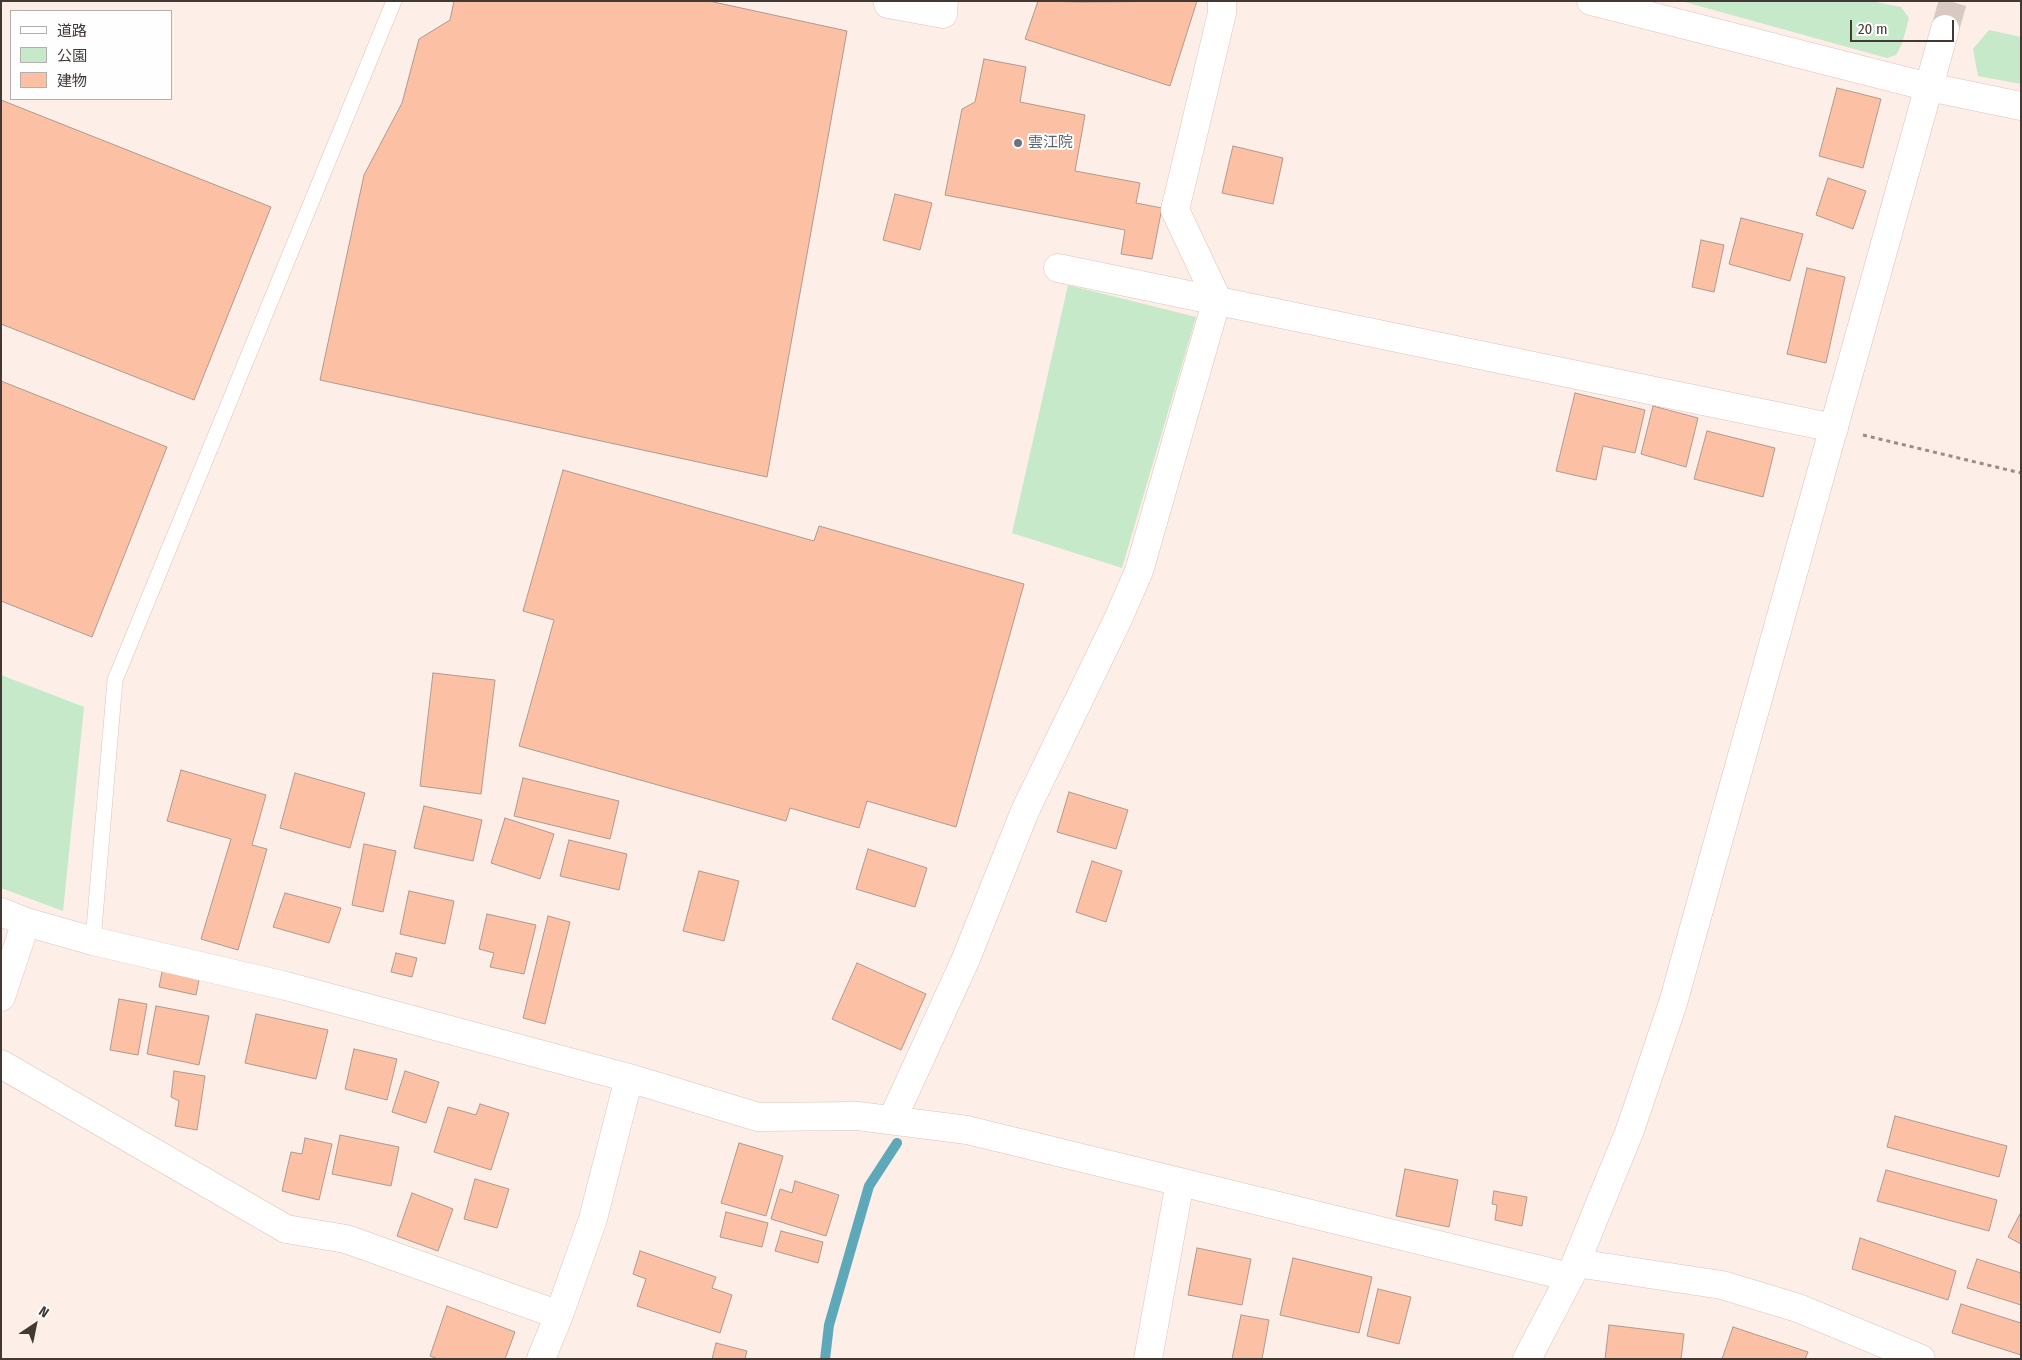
<!DOCTYPE html>
<html>
<head>
<meta charset="utf-8">
<style>
	body { margin:0 }
	#map { position:relative; width:2022px; height:1360px; overflow:hidden; background:#fdeee7; font-family:"Fira Sans Condensed","Noto Sans JP",sans-serif }
	canvas { display:block }
	.frame { position:absolute; inset:0; border:2px solid #423834; pointer-events:none }
	.legend { position:absolute; left:10px; top:10px; width:162px; height:90px; box-sizing:border-box; background:#fefefe; border:1px solid #b3afad; margin:0; padding:6px 9px; list-style:none; font-size:15px; color:#423834 }
	.legend li { display:flex; align-items:center; gap:10px; height:25px }
	.legend b { width:25px; border:1px solid #b3afad }
	.north { position:absolute; left:10px; top:1300px; width:50px; height:50px; -webkit-text-stroke:4px #fefefe; paint-order:stroke; rotate:34deg; font-size:14px; font-weight:700; line-height:20px; text-align:center; color:#423834 }
	.north::after { content:''; display:block; margin:auto; width:18px; height:22px; background:#423834; clip-path:polygon(50% 0,100% 100%,50% 72%,0 100%) }
	.scale { position:absolute; left:1850px; top:20px; width:104px; height:22px; box-sizing:border-box; border:2px solid #423834; border-top:0; padding-left:6px; font-size:15px; line-height:18px; white-space:nowrap; color:#423834; -webkit-text-stroke:4px #fefefe; paint-order:stroke }
</style>
</head>
<body>
<div id="map">
<canvas width="2022" height="1360"></canvas>
<div class="frame"></div>
<ul class="legend">
<li><b style="height:6px;background:#fff"></b>道路</li>
<li><b style="height:14px;background:#c6e9c9"></b>公園</li>
<li><b style="height:14px;background:#fcc0a4"></b>建物</li>
</ul>
<div class="north">N</div>
<div class="scale">20 m</div>
</div>
<script>
const c = document.querySelector('canvas').getContext('2d');
c.lineJoin = 'round';
function fill(path, color) {
  c.fillStyle = color;
  c.fill(path, 'evenodd');
}
function toPath(rows) {
  const path = new Path2D();
  for (const r of rows) {
    path.moveTo(r[0], r[1]);
    for (let i = 2; i < r.length; i += 2) path.lineTo(r[i], r[i + 1]);
  }
  return path;
}
function trace(path, color, width, dash) {
  c.strokeStyle = color;
  c.lineWidth = width;
  c.lineCap = dash ? 'butt' : 'round';
  c.setLineDash(dash || []);
  c.stroke(path);
}
function label(font, color, halo, rows, align = 'center') {
  c.font = font + ' "Fira Sans Condensed","Noto Sans JP",sans-serif';
  c.lineWidth = 4;
  c.setLineDash([]);
  c.textBaseline = 'middle';
  c.strokeStyle = halo;
  c.fillStyle = color;
  for (const [text, x, y, turn = 0] of rows) {
    c.save();
    c.translate(x, y);
    c.rotate((+turn || 0) * Math.PI / 180);
    c.textAlign = isNaN(turn) ? turn : align;
    if (halo) c.strokeText(text, 0, 0);
    c.fillText(text, 0, 0);
    c.restore();
  }
}
const green = toPath([
	[1681,1,1871,1,1901,7,1909,18,1902,44,1896,55,1887,58],
	[1989,30,2021,37,2021,84,1978,76,1973,49],
	[1068,285,1196,317,1122,568,1012,533],
	[1,675,84,707,63,911,1,888]
]);
const stream = toPath([
	[825,1359,829,1325,869,1186,897,1143]
]);
const building = toPath([
	[454,1,709,1,847,31,767,477,320,380,364,175,402,103,419,39,450,20,454,1],
	[1038,1,1080,2,1197,1,1170,86,1025,39,1038,1],
	[984,59,1026,67,1020,102,1085,115,1075,171,1140,183,1136,203,1162,208,1152,259,1121,254,1125,230,945,195,962,109,975,102,984,59],
	[1837,88,1881,99,1863,168,1819,156,1837,88],
	[1,100,271,207,194,400,1,324,1,100],
	[1233,146,1283,158,1273,204,1222,193,1233,146],
	[1828,178,1866,191,1853,229,1816,215,1828,178],
	[895,194,932,203,920,250,883,240,895,194],
	[1741,218,1803,234,1790,281,1729,264,1741,218],
	[1701,240,1724,245,1714,292,1692,287,1701,240],
	[1807,268,1845,277,1826,363,1787,354,1807,268],
	[1,381,167,447,92,637,1,601,1,381],
	[1575,393,1645,410,1635,453,1603,446,1596,480,1556,471,1575,393],
	[1653,406,1698,418,1686,467,1641,454,1653,406],
	[1707,431,1775,448,1763,497,1694,479,1707,431],
	[563,470,814,541,819,526,1024,584,956,827,867,801,859,828,790,808,786,821,519,746,554,620,523,611,563,470],
	[433,673,495,680,481,794,420,786,433,673],
	[181,770,266,795,252,845,267,849,238,950,201,939,231,839,167,821,181,770],
	[295,773,365,793,350,848,280,828,295,773],
	[523,778,619,801,610,839,514,816,523,778],
	[1069,792,1128,810,1116,849,1057,832,1069,792],
	[424,806,482,820,473,861,414,848,424,806],
	[505,818,554,834,540,879,491,863,505,818],
	[569,840,627,854,619,890,560,876,569,840],
	[364,844,396,851,383,912,352,905,364,844],
	[868,849,927,868,915,907,856,889,868,849],
	[1092,861,1122,871,1106,922,1076,912,1092,861],
	[699,871,739,881,724,941,683,931,699,871],
	[409,891,454,901,445,944,400,934,409,891],
	[285,893,341,908,329,943,273,927,285,893],
	[487,914,536,925,524,974,490,967,494,953,479,949,487,914],
	[548,916,570,922,545,1024,523,1018,548,916],
	[396,953,417,958,412,977,391,972,396,953],
	[857,963,926,994,901,1050,832,1019,857,963],
	[163,967,200,975,196,995,159,987,163,967],
	[119,999,147,1004,138,1055,110,1050,119,999],
	[156,1006,209,1016,199,1065,147,1054,156,1006],
	[256,1014,328,1030,316,1079,245,1063,256,1014],
	[354,1049,397,1059,387,1100,345,1089,354,1049],
	[174,1071,205,1076,197,1130,175,1126,179,1101,171,1097,174,1071],
	[405,1071,439,1082,426,1123,392,1112,405,1071],
	[480,1104,509,1113,491,1170,434,1152,448,1107,476,1115,480,1104],
	[1895,1116,2007,1146,1999,1177,1887,1147,1895,1116],
	[340,1135,399,1147,391,1186,332,1174,340,1135],
	[305,1138,332,1144,319,1200,282,1191,291,1152,302,1154,305,1138],
	[739,1143,783,1156,766,1216,721,1203,739,1143],
	[1405,1169,1458,1180,1449,1227,1396,1216,1405,1169],
	[1886,1170,1997,1200,1989,1231,1877,1201,1886,1170],
	[475,1179,509,1189,497,1228,464,1219,475,1179],
	[795,1181,839,1195,826,1236,771,1219,780,1189,792,1193,795,1181],
	[1494,1191,1527,1197,1522,1226,1495,1220,1497,1205,1492,1204,1494,1191],
	[412,1193,453,1209,438,1251,397,1236,412,1193],
	[726,1212,768,1223,762,1247,720,1237,726,1212],
	[2021,1212,2021,1244,2008,1237,2021,1212],
	[781,1231,823,1242,818,1263,775,1251,781,1231],
	[1860,1238,1956,1271,1948,1300,1852,1269,1860,1238],
	[1197,1248,1251,1259,1242,1305,1188,1295,1197,1248],
	[640,1251,716,1277,712,1288,732,1295,720,1333,637,1306,646,1279,633,1274,640,1251],
	[1293,1258,1372,1277,1359,1333,1280,1315,1293,1258],
	[1977,1259,2021,1273,2021,1305,1967,1288,1977,1259],
	[1378,1289,1411,1297,1399,1344,1367,1336,1378,1289],
	[1961,1304,2021,1323,2021,1355,1952,1333,1961,1304],
	[447,1306,515,1332,505,1359,438,1359,430,1356,447,1306],
	[1241,1315,1269,1320,1262,1359,1232,1359,1241,1315],
	[1609,1325,1684,1334,1681,1359,1605,1359,1609,1325],
	[1733,1327,1808,1352,1805,1359,1722,1359,1733,1327],
	[716,1343,747,1351,745,1359,712,1359,716,1343]
]);
const secondaryTunnel = toPath([
	[1945,29,1953,1]
]);
const path = toPath([
	[1863,435,2021,473]
]);
const lane = toPath([
	[93,941,115,680,394,1]
]);
const street = toPath([
	[1591,1,1929,87,2021,106],
	[888,4,943,14,944,1],
	[1058,268,1834,428],
	[1,912,26,922,93,941,286,986,629,1078,758,1117,858,1116,967,1130,1570,1277],
	[1,997,26,922],
	[1,1064,286,1229,346,1239,559,1315],
	[892,1120,965,961,1025,811,1118,619,1139,571,1217,299,1175,210,1222,13,1222,1],
	[1576,1263,1722,1285,1798,1308,1921,1359],
	[541,1359,559,1315,593,1219,629,1078],
	[1148,1359,1180,1182]
]);
const secondary = toPath([
	[1527,1359,1570,1277,1630,1130,1673,1003,1945,29]
]);
const markers = [
	[1018,143,5,"#6b7280"]
];
const worshipNames = [
	["雲江院",1028,143]
];
fill(green, '#c6e9c9');
trace(stream, '#5da9b9', 10);
fill(building, '#fcc0a4');
trace(building, '#b0998f', 1);
trace(secondaryTunnel, '#d8cac3', 28, [28, 14]);
trace(lane, '#dbc3b9', 16);
trace(street, '#dbc3b9', 29);
trace(secondary, '#dbc3b9', 29);
trace(path, '#9a8d88', 3, [4, 4]);
trace(lane, '#fff', 15);
trace(street, '#fff', 28);
trace(secondary, '#fff', 28);
for (const [x, y, r, color] of markers) {
  const dot = new Path2D();
  dot.arc(x, y, r, 0, 2 * Math.PI);
  c.fillStyle = color;
  c.fill(dot);
  trace(dot, '#fefefe', 2);
}
label('15px', '#5b616d', '#fefefe', worshipNames, 'left');
</script>
</body>
</html>
